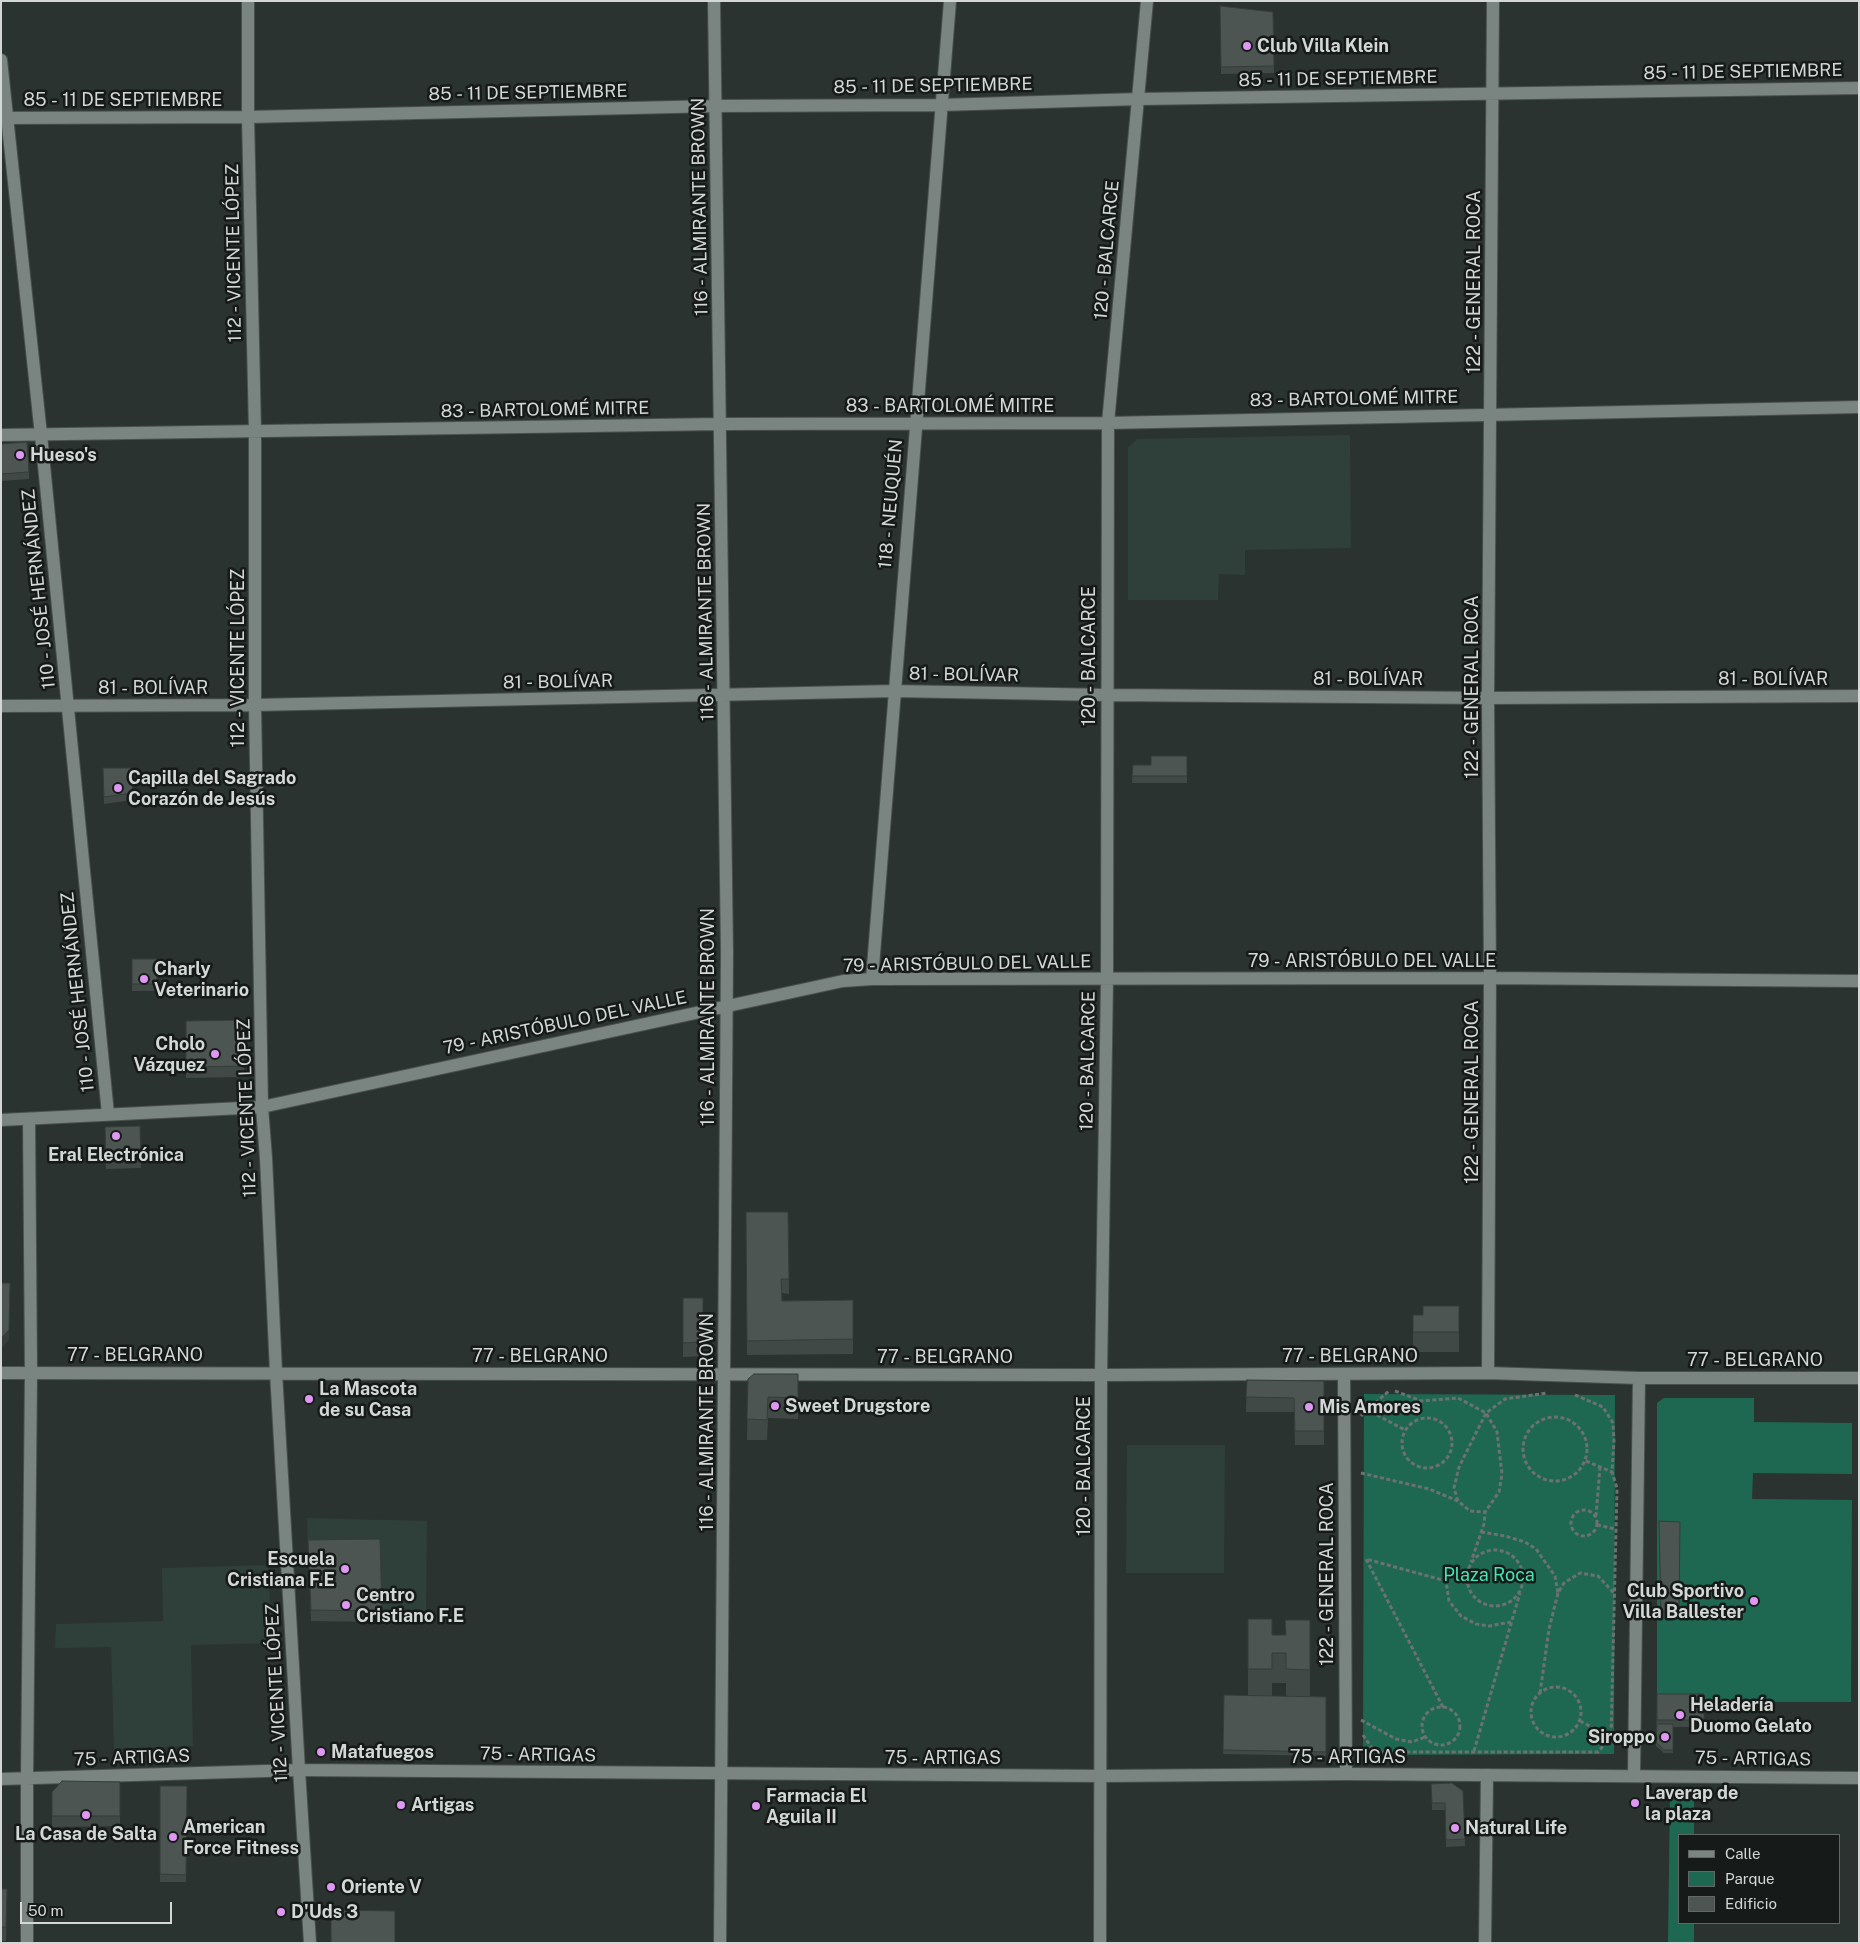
<!DOCTYPE html>
<html>
<head>
<meta charset="utf-8">
<style>
	body { margin:0 }
	#map { position:relative; width:1860px; height:1944px; overflow:hidden; background:#2b3330; font-family:"Public Sans",sans-serif }
	canvas { display:block }
	.frame { position:absolute; inset:0; border:2px solid #d3d8d6; pointer-events:none }
	.legend { position:absolute; left:1678px; top:1834px; width:162px; height:90px; box-sizing:border-box; background:#161a18; border:1px solid #626664; margin:0; padding:6px 9px; list-style:none; font-size:15px; color:#d3d8d6 }
	.legend li { display:flex; align-items:center; gap:10px; height:25px }
	.legend b { width:25px; border:1px solid #626664 }
	.scale { position:absolute; left:20px; top:1902px; width:152px; height:22px; box-sizing:border-box; border:2px solid #d3d8d6; border-top:0; padding-left:6px; font-size:15px; line-height:18px; white-space:nowrap; color:#d3d8d6; -webkit-text-stroke:4px #161a18; paint-order:stroke }
</style>
</head>
<body>
<div id="map">
<canvas width="1860" height="1944"></canvas>
<div class="frame"></div>
<ul class="legend">
<li><b style="height:6px;background:#7a8480"></b>Calle</li>
<li><b style="height:14px;background:#1e6852"></b>Parque</li>
<li><b style="height:14px;background:#4c5551"></b>Edificio</li>
</ul>
<div class="scale">50 m</div>
</div>
<script>
const c = document.querySelector('canvas').getContext('2d');
c.lineJoin = 'round';
function fill(path, color) {
  c.fillStyle = color;
  c.fill(path, 'evenodd');
}
function toPath(rows) {
  const path = new Path2D();
  for (const r of rows) {
    if (r.length === 3) {
      path.moveTo(r[0] + r[2], r[1]);
      path.arc(r[0], r[1], r[2], 0, 2 * Math.PI);
      continue;
    }
    path.moveTo(r[0], r[1]);
    for (let i = 2; i < r.length; i += 2) path.lineTo(r[i], r[i + 1]);
  }
  return path;
}
function trace(path, color, width, dash) {
  c.strokeStyle = color;
  c.lineWidth = width;
  c.lineCap = dash ? 'butt' : 'round';
  c.setLineDash(dash || []);
  c.stroke(path);
}
function label(font, color, halo, rows, align = 'center') {
  c.font = font + ' "Public Sans",sans-serif';
  c.lineWidth = 5;
  c.setLineDash([]);
  c.textBaseline = 'middle';
  c.strokeStyle = halo;
  c.fillStyle = color;
  for (const [text, x, y, turn = 0] of rows) {
    c.save();
    c.translate(x, y);
    c.rotate((+turn || 0) * Math.PI / 180);
    c.textAlign = isNaN(turn) ? turn : align;
    if (halo) c.strokeText(text, 0, 0);
    c.fillText(text, 0, 0);
    c.restore();
  }
}
const built = toPath([
	[1350,435,1351,548,1245,550,1245,575,1219,574,1218,600,1128,600,1128,448,1137,439],
	[1127,1445,1225,1445,1224,1573,1126,1573],
	[307,1518,427,1521,426,1622,311,1621],
	[268,1565,272,1643,191,1645,193,1746,114,1749,111,1647,55,1648,56,1624,163,1621,162,1568]
]);
const green = toPath([
	[1364,1394,1615,1395,1614,1754,1363,1755],
	[1664,1398,1754,1398,1754,1422,1852,1423,1852,1474,1753,1473,1752,1499,1852,1500,1851,1702,1657,1702,1657,1403],
	[1670,1794,1694,1794,1694,1835,1679,1835,1679,1923,1694,1923,1694,1943,1668,1943]
]);
const path = toPath([
	[1395,1391,1421,1401],
	[1376,1415,1421,1401,1458,1398,1486,1413,1497,1432,1502,1474,1499,1492,1485,1512,1484,1524,1471,1562],
	[1377,1415,1405,1430],
	[1361,1416,1390,1390],
	[1555,1449,32],
	[1427,1443,25],
	[1586,1461,1612,1472],
	[1361,1473,1429,1489,1458,1501,1470,1511,1485,1512],
	[1458,1501,1454,1488,1459,1467,1486,1413,1505,1399,1547,1393],
	[1584,1523,13],
	[1596,1516,1600,1467],
	[1597,1525,1616,1529],
	[1481,1532,1505,1536,1525,1542,1536,1549,1555,1576,1558,1593],
	[1495,1578,28],
	[1556,1712,25],
	[1540,1693,1549,1629,1558,1593,1564,1583,1580,1573,1598,1576,1614,1593],
	[1441,1726,19],
	[1443,1707,1366,1559,1446,1581,1449,1601,1461,1616,1476,1624,1489,1626,1511,1622],
	[1361,1720,1396,1739,1412,1742,1425,1737],
	[1580,1721,1611,1737],
	[1363,1735,1375,1752,1598,1752,1611,1737,1617,1488,1612,1472,1614,1441,1613,1423,1603,1407,1573,1394],
	[1474,1751,1520,1593]
]);
const minor = toPath([
	[248,1,248,117,255,432,255,705,262,1107,843,981,872,979,1490,978,1859,981],
	[714,1,727,952,720,1943],
	[1,118,248,117,716,106,941,105,1139,99,1859,88],
	[1,435,720,424,1108,423,1859,407],
	[1,706,255,705,894,691,1107,695,1488,698,1859,696],
	[872,979,950,1],
	[1488,1373,1490,978,1488,698,1493,1],
	[1344,1374,1346,1774],
	[1634,1775,1639,1378],
	[1,1779,299,1770,310,1943],
	[27,1943,27,1779,31,1373,29,1119],
	[1100,1943,1101,1375,1107,979,1108,423,1147,1],
	[1485,1943,1487,1775]
]);
const tertiary = toPath([
	[1,60,41,435,108,1114],
	[1,1120,262,1107,266,1158,276,1372,299,1770,1101,1776,1346,1774,1859,1778],
	[1,1373,1101,1375,1488,1373,1639,1378,1859,1378]
]);
const wall = toPath([
	[1220,6,1273,12,1274,73,1221,74],
	[1,444,29,472,29,479,1,481],
	[1187,756,1187,783,1132,783,1133,765,1151,765],
	[103,768,133,768,132,800,104,804],
	[132,959,157,959,157,991,132,991],
	[243,1020,244,1077,186,1078,186,1021],
	[140,1126,141,1168,106,1169,105,1127],
	[746,1212,788,1212,789,1294,782,1293,782,1301,853,1300,853,1354,747,1355],
	[683,1298,703,1298,703,1356,683,1357],
	[1459,1306,1459,1352,1413,1352,1413,1332,1423,1315],
	[748,1379,798,1395,798,1419,768,1418,767,1440,747,1440],
	[1247,1380,1324,1381,1324,1445,1295,1445,1294,1412,1246,1412],
	[1659,1521,1680,1522,1679,1619,1661,1618],
	[380,1539,382,1622,311,1621,308,1540],
	[1248,1619,1272,1635,1285,1635,1310,1620,1310,1696,1326,1697,1326,1756,1223,1754,1224,1695,1248,1696],
	[1272,1683,1286,1683,1286,1696,1272,1696],
	[1657,1694,1704,1694,1704,1727,1673,1727,1673,1753,1664,1753,1656,1746],
	[120,1782,120,1826,52,1827,52,1792],
	[1452,1783,1465,1839,1465,1846,1446,1847,1445,1810,1432,1810,1431,1784],
	[160,1786,187,1786,186,1882,160,1882],
	[1,1889,7,1889,6,1941,1,1941]
]);
const shadedWall = toPath([
	[10,1283,9,1340,1,1349,1,1338]
]);
const building = toPath([
	[1220,6,1273,12,1274,66,1221,67,1220,6],
	[27,442,29,472,1,474,1,444,27,442],
	[1151,756,1187,756,1187,776,1132,776,1133,765,1151,765,1151,756],
	[103,768,133,768,132,793,104,797,103,768],
	[132,959,157,959,157,984,132,984,132,959],
	[243,1020,244,1066,186,1067,186,1021,243,1020],
	[140,1126,141,1161,106,1162,105,1127,140,1126],
	[746,1212,788,1212,789,1279,781,1279,782,1301,853,1300,853,1339,747,1341,746,1212],
	[1,1283,10,1283,9,1330,1,1338,1,1283],
	[683,1298,703,1298,703,1342,683,1343,683,1298],
	[1423,1306,1459,1306,1459,1332,1413,1332,1413,1315,1423,1315,1423,1306],
	[754,1374,798,1374,798,1398,768,1397,767,1420,747,1419,748,1379,754,1374],
	[1247,1380,1324,1381,1324,1431,1295,1431,1294,1398,1246,1397,1247,1380],
	[1659,1521,1680,1522,1679,1612,1661,1611,1659,1521],
	[380,1539,382,1611,311,1610,308,1540,380,1539],
	[1248,1619,1272,1619,1272,1635,1286,1635,1285,1620,1310,1620,1310,1670,1286,1669,1286,1653,1272,1653,1272,1669,1248,1669,1248,1619],
	[1657,1694,1704,1694,1704,1720,1657,1720,1657,1694],
	[1224,1695,1326,1697,1326,1752,1223,1750,1224,1695],
	[1657,1724,1673,1724,1673,1750,1664,1750,1656,1742,1657,1724],
	[62,1781,120,1782,120,1816,52,1816,52,1792,62,1781],
	[1452,1783,1463,1791,1465,1839,1446,1840,1445,1803,1432,1803,1431,1784,1452,1783],
	[160,1786,187,1786,186,1875,160,1874,160,1786],
	[1,1889,7,1889,6,1927,1,1927,1,1889],
	[331,1910,395,1911,395,1943,331,1943,331,1910]
]);
const markers = [
	[1247,46,5,"#de98f2"],
	[20,455,5,"#de98f2"],
	[118,788,5,"#de98f2"],
	[144,979,5,"#de98f2"],
	[215,1054,5,"#de98f2"],
	[116,1136,5,"#de98f2"],
	[309,1399,5,"#de98f2"],
	[775,1406,5,"#de98f2"],
	[1309,1407,5,"#de98f2"],
	[345,1569,5,"#de98f2"],
	[1754,1601,5,"#de98f2"],
	[346,1605,5,"#de98f2"],
	[1680,1715,5,"#de98f2"],
	[1665,1737,5,"#de98f2"],
	[321,1752,5,"#de98f2"],
	[1635,1803,5,"#de98f2"],
	[401,1805,5,"#de98f2"],
	[756,1806,5,"#de98f2"],
	[86,1815,5,"#de98f2"],
	[1455,1828,5,"#de98f2"],
	[173,1837,5,"#de98f2"],
	[331,1887,5,"#de98f2"],
	[281,1912,5,"#de98f2"]
];
const poiNames = [
	["Club Villa Klein",1257,46],
	["Hueso's",30,455],
	["Capilla del Sagrado",128,778],
	["Corazón de Jesús",128,799],
	["Charly",154,969],
	["Veterinario",154,990],
	["Cholo",205,1044,"right"],
	["Vázquez",205,1065,"right"],
	["Eral Electrónica",116,1155,"center"],
	["La Mascota",319,1389],
	["de su Casa",319,1410],
	["Sweet Drugstore",785,1406],
	["Mis Amores",1319,1407],
	["Escuela",335,1559,"right"],
	["Cristiana F.E",335,1580,"right"],
	["Club Sportivo",1744,1591,"right"],
	["Villa Ballester",1744,1612,"right"],
	["Centro",356,1595],
	["Cristiano F.E",356,1616],
	["Heladería",1690,1705],
	["Duomo Gelato",1690,1726],
	["Siroppo",1655,1737,"right"],
	["Matafuegos",331,1752],
	["Laverap de",1645,1793],
	["la plaza",1645,1814],
	["Farmacia El",766,1796],
	["Aguila II",766,1817],
	["Artigas",411,1805],
	["American",183,1827],
	["Force Fitness",183,1848],
	["Natural Life",1465,1828],
	["La Casa de Salta",86,1834,"center"],
	["Oriente V",341,1887],
	["D'Uds 3",291,1912]
];
const streetNames = [
	["85 - 11 DE SEPTIEMBRE",1743,72,-1],
	["85 - 11 DE SEPTIEMBRE",1338,79,-1],
	["85 - 11 DE SEPTIEMBRE",933,86,-1],
	["85 - 11 DE SEPTIEMBRE",528,93,-1],
	["85 - 11 DE SEPTIEMBRE",123,100],
	["116 - ALMIRANTE BROWN",700,207,-91],
	["120 - BALCARCE",1107,250,-85],
	["112 - VICENTE LÓPEZ",234,253,-91],
	["122 - GENERAL ROCA",1474,282,-90],
	["83 - BARTOLOMÉ MITRE",1354,399,-1],
	["83 - BARTOLOMÉ MITRE",950,406],
	["83 - BARTOLOMÉ MITRE",545,410,-1],
	["118 - NEUQUÉN",891,504,-85],
	["110 - JOSÉ HERNÁNDEZ",39,589,-96],
	["116 - ALMIRANTE BROWN",706,612,-91],
	["120 - BALCARCE",1089,656,-90],
	["112 - VICENTE LÓPEZ",238,658,-90],
	["81 - BOLÍVAR",964,675,1],
	["81 - BOLÍVAR",1368,679],
	["81 - BOLÍVAR",1773,679],
	["81 - BOLÍVAR",558,682,-1],
	["122 - GENERAL ROCA",1472,687,-90],
	["81 - BOLÍVAR",153,688],
	["79 - ARISTÓBULO DEL VALLE",1372,961],
	["79 - ARISTÓBULO DEL VALLE",967,964,-1],
	["110 - JOSÉ HERNÁNDEZ",78,992,-96],
	["116 - ALMIRANTE BROWN",708,1017,-90],
	["79 - ARISTÓBULO DEL VALLE",565,1023,-12],
	["120 - BALCARCE",1088,1061,-89],
	["122 - GENERAL ROCA",1472,1092,-90],
	["112 - VICENTE LÓPEZ",247,1108,-92],
	["77 - BELGRANO",135,1355],
	["77 - BELGRANO",540,1356],
	["77 - BELGRANO",1350,1356],
	["77 - BELGRANO",945,1357],
	["77 - BELGRANO",1755,1360],
	["116 - ALMIRANTE BROWN",707,1422,-90],
	["120 - BALCARCE",1084,1466,-90],
	["122 - GENERAL ROCA",1327,1574,-90],
	["112 - VICENTE LÓPEZ",277,1693,-93],
	["75 - ARTIGAS",538,1755,1],
	["75 - ARTIGAS",1348,1757],
	["75 - ARTIGAS",132,1758,-2],
	["75 - ARTIGAS",943,1758],
	["75 - ARTIGAS",1753,1759,1]
];
const parkNames = [
	["Plaza Roca",1489,1575]
];
fill(built, '#2f3f39');
fill(green, '#1e6852');
trace(minor, '#49504d', 14);
trace(tertiary, '#49504d', 14);
trace(path, '#6b7270', 3, [4, 2.5]);
trace(minor, '#7a8480', 12);
trace(tertiary, '#7a8480', 12);
fill(wall, '#414946');
fill(shadedWall, '#353c39');
fill(building, '#4c5551');
trace(building, '#353c39', 1);
for (const [x, y, r, color] of markers) {
  const dot = new Path2D();
  dot.arc(x, y, r, 0, 2 * Math.PI);
  c.fillStyle = color;
  c.fill(dot);
  trace(dot, '#161a18', 2);
}
label('bold 18px', '#d3d8d6', '#161a18', poiNames, 'left');
label('18px', '#d3d8d6', '#161a18', streetNames);
label('18px', '#41e7b6', '#161a18', parkNames);
</script>
</body>
</html>
